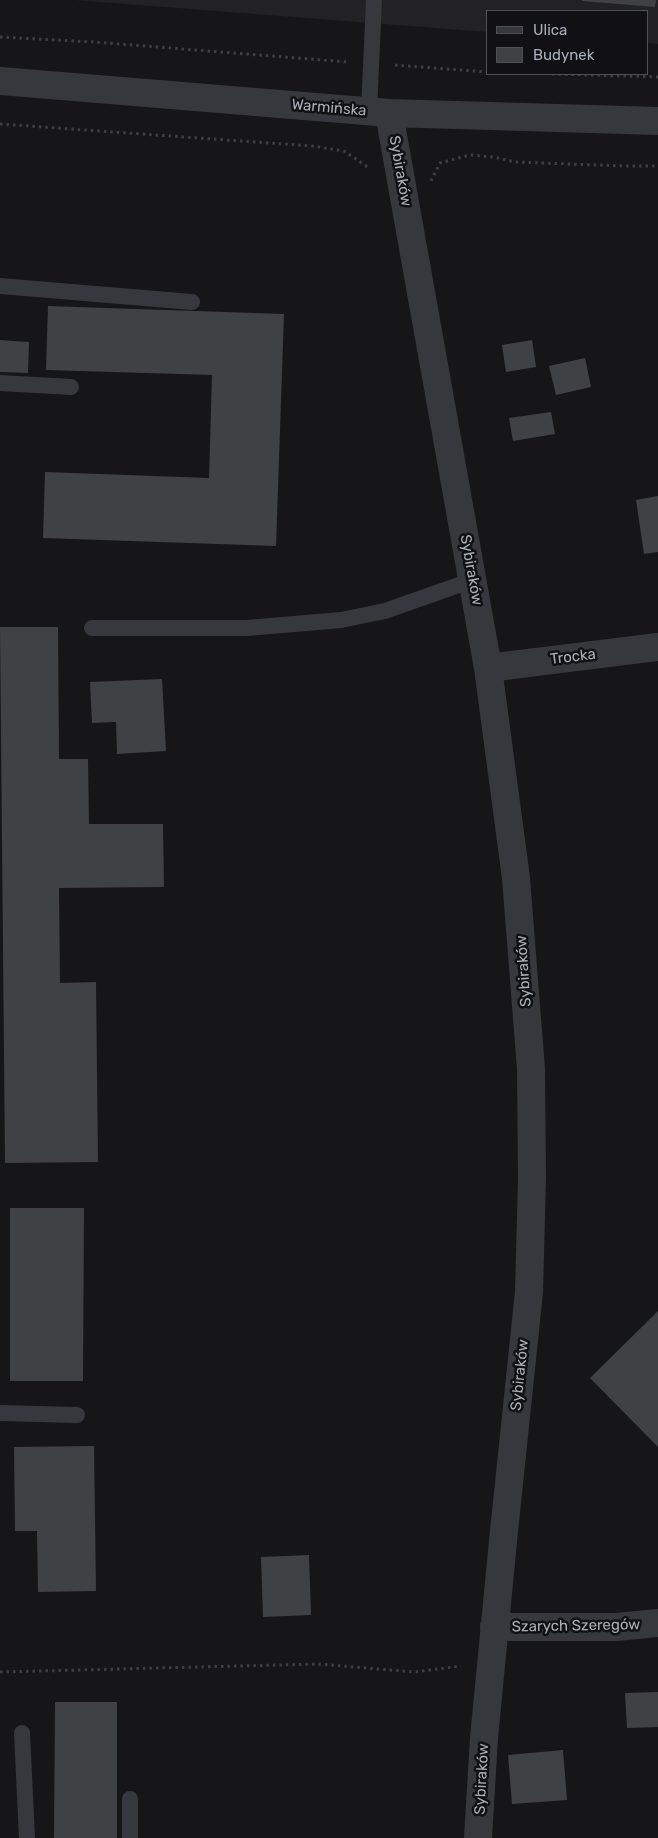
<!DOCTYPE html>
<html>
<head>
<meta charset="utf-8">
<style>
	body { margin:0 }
	#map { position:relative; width:658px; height:1838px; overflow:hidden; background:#161618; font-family:Rubik,sans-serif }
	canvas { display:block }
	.legend { position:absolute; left:486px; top:10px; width:162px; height:65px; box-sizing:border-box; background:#111113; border:1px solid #4d5055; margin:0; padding:6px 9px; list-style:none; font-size:15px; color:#a8aeb9 }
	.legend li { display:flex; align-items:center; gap:10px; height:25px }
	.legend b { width:25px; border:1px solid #4d5055 }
</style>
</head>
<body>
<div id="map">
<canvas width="658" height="1838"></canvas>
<ul class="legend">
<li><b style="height:6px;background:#37383d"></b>Ulica</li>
<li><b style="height:14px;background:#404145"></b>Budynek</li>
</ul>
</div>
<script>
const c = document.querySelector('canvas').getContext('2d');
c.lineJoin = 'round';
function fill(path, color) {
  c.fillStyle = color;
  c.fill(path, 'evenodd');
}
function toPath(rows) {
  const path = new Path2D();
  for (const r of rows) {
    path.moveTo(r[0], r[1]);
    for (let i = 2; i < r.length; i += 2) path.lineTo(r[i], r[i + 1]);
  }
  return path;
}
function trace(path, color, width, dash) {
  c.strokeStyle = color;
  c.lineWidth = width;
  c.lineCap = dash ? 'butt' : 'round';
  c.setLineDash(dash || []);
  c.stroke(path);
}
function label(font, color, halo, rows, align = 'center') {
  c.font = font + ' Rubik,sans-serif';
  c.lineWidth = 5;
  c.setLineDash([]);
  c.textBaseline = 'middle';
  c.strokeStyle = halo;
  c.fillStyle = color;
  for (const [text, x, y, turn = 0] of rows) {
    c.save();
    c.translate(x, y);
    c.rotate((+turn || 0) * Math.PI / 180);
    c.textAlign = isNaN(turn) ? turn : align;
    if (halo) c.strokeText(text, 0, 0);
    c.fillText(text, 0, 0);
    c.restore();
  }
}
const built = toPath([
	[74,0,658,0,658,44,647,43,647,11,487,11,487,32]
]);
const building = toPath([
	[582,0,656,0,655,7,582,1],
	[48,306,284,314,276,546,43,538,45,472,209,478,212,375,46,370],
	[0,340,29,342,28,373,0,372],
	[532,340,536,367,506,372,502,345],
	[585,358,591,387,556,395,549,366],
	[551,412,555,434,513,441,509,418],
	[658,496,658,552,644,554,636,500],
	[0,627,58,627,59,759,88,759,89,824,163,824,164,887,59,888,60,983,96,982,98,1162,5,1163],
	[162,679,166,751,117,754,116,722,92,723,90,682],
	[10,1208,84,1208,83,1381,10,1381],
	[658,1311,658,1447,590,1378],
	[94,1446,96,1591,38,1592,37,1531,15,1531,14,1447],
	[309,1555,311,1615,263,1617,261,1557],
	[658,1692,658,1727,627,1728,625,1693],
	[55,1702,117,1702,117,1838,54,1838],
	[563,1750,567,1800,512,1804,508,1755]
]);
const path = toPath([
	[0,37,94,42,348,62],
	[395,65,487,72],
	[552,74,658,77],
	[0,124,312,146,344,151,369,168],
	[431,181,440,163,470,155,494,157,515,162,624,166,658,166],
	[0,1672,318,1664,414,1672,461,1666]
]);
const service = toPath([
	[369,111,374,0],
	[0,286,192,302],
	[0,383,71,387],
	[92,628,247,628,341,620,385,611,473,580],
	[0,1413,77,1415],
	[22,1733,27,1838],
	[130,1838,130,1799]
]);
const minor = toPath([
	[0,81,389,113,658,121],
	[389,113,488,668,516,878,531,1069,532,1178,529,1292,504,1531,484,1738,478,1838],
	[488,668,658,647],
	[494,1627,617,1627,658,1623]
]);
const streetNames = [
	["Warmińska",329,108,5],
	["Sybiraków",400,171,80],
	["Sybiraków",471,570,80],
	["Trocka",573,657,-7],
	["Sybiraków",524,971,-94],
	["Sybiraków",520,1375,-84],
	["Szarych Szeregów",576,1626,-1],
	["Sybiraków",482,1779,-87]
];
fill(built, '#222225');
fill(building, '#404145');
trace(path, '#3d3f45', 3, [2.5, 4]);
trace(service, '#37383d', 16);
trace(minor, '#37383d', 28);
label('15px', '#a8aeb9', '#111113', streetNames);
</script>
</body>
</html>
